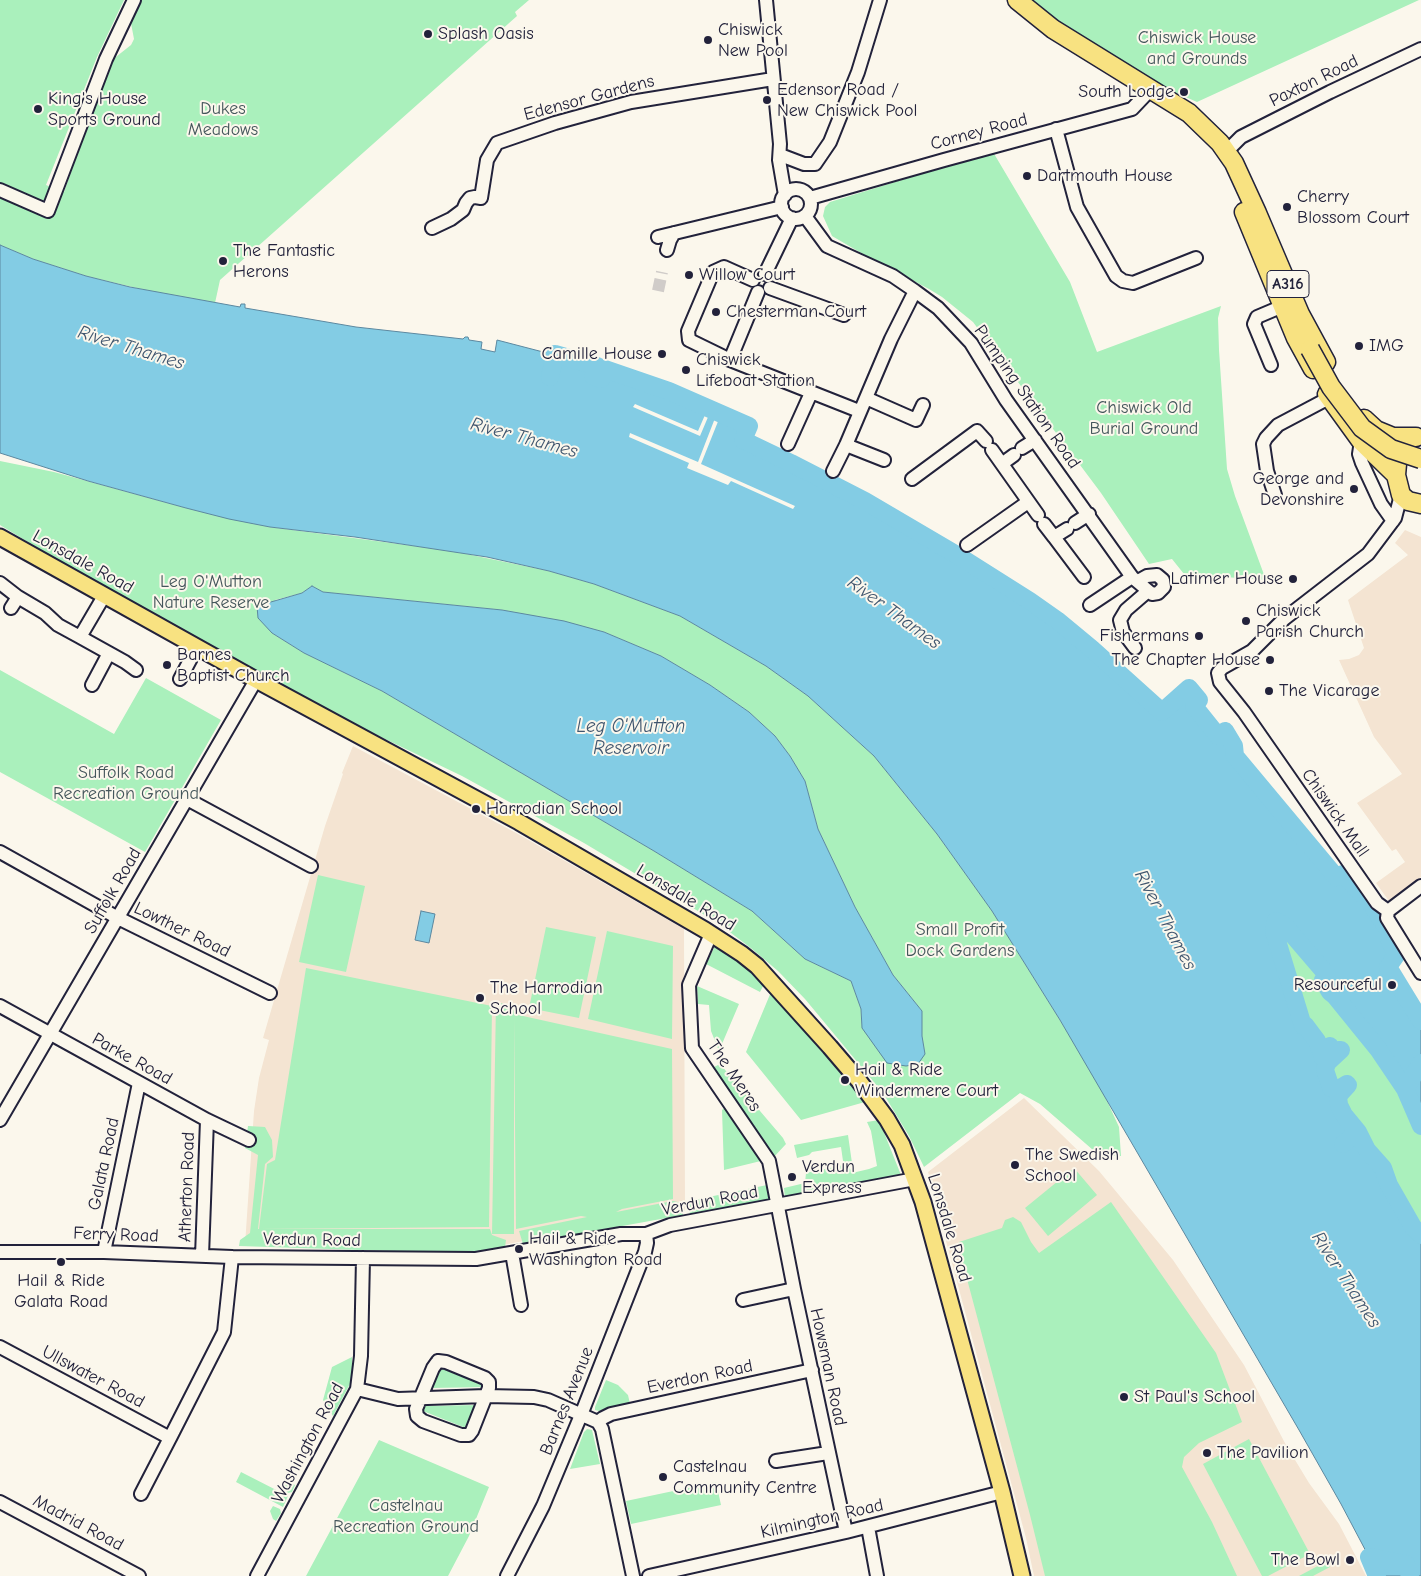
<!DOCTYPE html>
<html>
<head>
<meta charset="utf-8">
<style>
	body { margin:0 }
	canvas { display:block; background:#fbf7ec }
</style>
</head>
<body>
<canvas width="1421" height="1576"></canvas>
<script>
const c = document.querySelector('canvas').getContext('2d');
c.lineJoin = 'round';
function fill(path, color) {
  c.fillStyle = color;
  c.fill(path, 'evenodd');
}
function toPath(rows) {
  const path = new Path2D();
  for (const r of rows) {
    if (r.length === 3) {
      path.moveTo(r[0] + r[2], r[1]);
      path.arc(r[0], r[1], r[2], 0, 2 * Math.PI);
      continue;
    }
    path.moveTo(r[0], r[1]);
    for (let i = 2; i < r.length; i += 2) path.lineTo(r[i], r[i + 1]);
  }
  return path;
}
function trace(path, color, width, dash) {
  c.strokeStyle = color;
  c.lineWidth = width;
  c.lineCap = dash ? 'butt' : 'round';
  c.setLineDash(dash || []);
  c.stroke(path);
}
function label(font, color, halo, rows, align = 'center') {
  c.font = font + ' "Comic Neue",sans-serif';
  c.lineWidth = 4;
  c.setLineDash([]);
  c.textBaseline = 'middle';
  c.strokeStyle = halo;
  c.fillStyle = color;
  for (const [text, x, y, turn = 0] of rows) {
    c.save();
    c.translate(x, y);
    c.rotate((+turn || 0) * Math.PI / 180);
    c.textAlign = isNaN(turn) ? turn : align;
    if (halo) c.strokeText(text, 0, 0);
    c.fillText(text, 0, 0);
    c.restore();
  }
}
const built = toPath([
	[1405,530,1421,537,1421,877,1389,901,1376,883,1405,862,1396,849,1392,851,1389,847,1357,803,1402,774,1374,737,1339,660,1349,659,1359,655,1364,648,1348,600,1408,555,1395,543],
	[353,746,518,834,684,929,685,1211,470,1251,245,1245,254,1111,259,1078,269,1040,263,1038,325,826,343,774,342,773],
	[1024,1098,1099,1171,1173,1260,1244,1365,1286,1445,1309,1483,1339,1524,1366,1576,1034,1576,1026,1538,946,1241,946,1234,928,1172]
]);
const green = toPath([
	[0,0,124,0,97,57,46,185,64,192,97,97,112,60,131,45,134,39,130,18,139,0,529,0,515,12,517,16,220,280,215,303,149,291,86,276,33,259,0,245],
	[1025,0,1419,0,1197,102,1172,91,1132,69,1031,6],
	[993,152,1070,282,1097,352,1221,306,1218,318,1219,350,1227,469,1235,496,1266,580,1184,574,1172,559,1149,564,1101,493,973,322,942,297,929,289,868,257,832,236,823,216,825,207,830,202],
	[0,461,54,472,186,508,270,527,452,551,549,571,594,584,680,616,766,666,808,696,874,756,937,834,992,911,1060,1020,1103,1092,1119,1127,1121,1156,1106,1156,1093,1150,1040,1104,1020,1093,924,1167,909,1136,883,1093,805,999,778,971,752,949,718,923,584,843,462,776,360,727,301,695,64,564,0,525],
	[312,586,323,592,502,610,604,632,661,656,710,685,749,712,775,736,790,756,805,781,818,829,855,907,893,975,922,1011,922,1036,925,1054,862,1028,861,1009,851,981,805,959,752,911,654,851,382,691,304,653,272,633,275,600,302,593],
	[0,670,114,734,146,678,221,720,145,852,0,772],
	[318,875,365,886,346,972,299,962],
	[1276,921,1285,926,1327,975,1323,980,1330,992,1335,996,1378,1049,1405,1089,1421,1126,1421,1235,1413,1227,1395,1195,1383,1168,1367,1150,1358,1132,1341,1110,1339,1105,1338,1096,1347,1084,1337,1090,1331,1088,1325,1070,1327,1063,1340,1052,1339,1050,1323,1058,1322,1055,1330,1048,1329,1046,1324,1049,1319,1047,1317,1041,1303,1026,1274,931],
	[546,927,596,937,579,1018,529,1008],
	[607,931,673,946,672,1039,588,1019],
	[718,945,765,982,760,992,706,964,715,946],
	[306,968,492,1006,489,1227,259,1229,267,1164,275,1160],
	[697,986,739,1004,719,1051,711,1031,709,1005,698,1004],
	[771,992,865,1102,801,1120,746,1052],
	[496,1002,513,1006,514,1014,672,1049,673,1199,622,1209,616,1212,673,1201,682,1203,683,1215,523,1244,519,1231,587,1217,581,1216,516,1229,514,1019,514,1234,492,1234],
	[720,1064,783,1138,786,1144,773,1158,724,1170,722,1110,733,1101,714,1067],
	[879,1120,901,1175,894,1179,785,1199,784,1188,805,1183,806,1173,848,1164,843,1161,841,1147,812,1152,809,1155,797,1158,794,1145,848,1135,852,1163,848,1164,852,1173,869,1169,877,1166,871,1131,867,1122],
	[248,1126,265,1127,272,1140,273,1157,265,1164,258,1229,490,1229,492,1235,506,1240,505,1247,481,1254,239,1246,240,1240,250,1233,258,1155,245,1148],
	[1074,1168,1097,1195,1048,1236,1025,1208],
	[772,1184,774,1199,690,1216,689,1201],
	[1111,1202,1216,1353,1242,1422,1199,1443,1184,1457,1182,1467,1212,1522,1237,1576,1045,1576,1030,1515,963,1264,959,1242,1002,1228,1005,1220,1013,1217,1021,1222,1031,1242,1039,1253],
	[352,1357,352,1380,333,1416,323,1400,332,1367],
	[447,1367,483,1381,485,1387,431,1388,438,1370],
	[606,1380,618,1385,628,1395,630,1404,599,1411,595,1410,595,1407],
	[480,1405,468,1429,423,1411,424,1406],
	[587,1429,592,1430,600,1464,570,1469,584,1432],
	[1249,1439,1310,1554,1268,1576,1262,1576,1203,1464],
	[379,1440,489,1487,469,1536,448,1576,306,1576],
	[241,1472,288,1496,283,1507,236,1482],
	[716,1482,721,1505,631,1524,626,1501],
	[291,1483,295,1485,292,1492,288,1493,281,1490,283,1484],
	[273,1506,280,1509,281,1513,276,1521,273,1519,270,1511],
	[1329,1560,1330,1567,1313,1576,1299,1576]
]);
const water = toPath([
	[0,245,33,259,86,276,130,287,240,307,241,304,245,304,245,308,356,327,463,339,465,337,468,337,469,340,482,342,481,349,495,352,497,340,597,366,593,376,601,379,605,369,642,380,749,426,743,441,791,463,865,501,962,558,1057,620,1162,711,1189,688,1199,700,1194,706,1217,736,1225,731,1234,746,1235,756,1336,877,1343,874,1370,902,1394,938,1390,942,1397,954,1388,968,1421,1021,1421,1126,1405,1089,1389,1065,1335,996,1330,992,1323,980,1327,975,1285,926,1276,921,1274,931,1303,1025,1305,1025,1317,1041,1319,1047,1324,1049,1330,1046,1330,1048,1322,1055,1323,1058,1339,1050,1341,1050,1327,1063,1325,1070,1331,1088,1337,1090,1347,1084,1348,1085,1338,1096,1339,1105,1341,1110,1358,1132,1367,1150,1383,1168,1395,1195,1413,1227,1421,1235,1421,1576,1377,1576,1369,1557,1341,1504,1299,1430,1060,1020,992,911,937,834,874,756,808,696,766,666,680,616,594,584,549,571,487,557,355,537,270,527,229,519,186,508,88,481,0,453,0,245],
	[312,586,323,592,502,610,564,621,604,632,661,656,710,685,749,712,775,736,790,756,805,781,818,829,855,907,893,975,922,1011,922,1036,925,1054,918,1064,906,1066,887,1063,862,1028,861,1009,851,981,805,959,752,911,654,851,382,691,304,653,272,633,258,618,257,606,302,593,312,586],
	[421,911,435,914,429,943,415,940,421,911]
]);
const pier = toPath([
	[635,404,698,431,708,408,711,410,700,436,633,407],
	[717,413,721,414,701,464,795,506,793,509,731,481,728,485,687,468,689,463,629,437,630,433,698,462]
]);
const river = toPath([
	[550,377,555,354,597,366,593,376,601,379,605,369,669,391,749,426,743,440,791,463,865,501,962,558,1030,601,1057,620,1092,649,1162,712,1189,688,1199,700,1194,706,1218,736,1225,731,1234,746,1235,756,1336,877,1343,874,1370,902,1394,938,1390,942,1397,954,1388,967,1421,1021],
	[1410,1080,1405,1089,1421,1126],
	[1352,1136,1358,1132,1367,1150,1383,1168,1389,1185,1413,1227,1421,1235],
	[1343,1144,1358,1132,1344,1115,1339,1105,1338,1096,1348,1085,1347,1084,1337,1090,1331,1088,1325,1070,1327,1063,1341,1050,1339,1050,1323,1058,1322,1055,1330,1048,1330,1046,1324,1049,1319,1047,1317,1041,1305,1025,1303,1026,1274,931,1276,921,1285,926,1327,975,1323,980,1330,992,1335,996,1378,1049,1405,1089,1421,1063],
	[1377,1576,1369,1557,1406,1564,1410,1576]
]);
const minorTunnel = toPath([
	[658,291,662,272]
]);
const minor = toPath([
	[766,0,780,144,779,160,785,195],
	[1056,129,1077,207,1116,276,1123,281,1133,283,1196,258],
	[1227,151,1241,137,1330,92,1421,49],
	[783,156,804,164,815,164,830,142,858,72,880,0],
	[796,204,15],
	[0,190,48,211,106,59,134,0],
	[810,198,944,160,1132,109,1151,89],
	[805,216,827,246,893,276,915,291,938,308,971,343,1006,400,1132,577,1152,594,1158,593,1164,587,1163,580,1157,575,1147,576,1138,581],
	[432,228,451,219,463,210,466,203,470,198,475,197,481,198,487,160,497,143,555,123,631,102,773,79],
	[658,237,782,207],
	[667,250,670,240,674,233],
	[765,274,792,218],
	[753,280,724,267,713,272,688,331,689,340,730,360,859,411],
	[770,288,844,315],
	[730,360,758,292],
	[1271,365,1254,324,1257,317,1283,306],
	[866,398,916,420,923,405],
	[1361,441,1359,454,1362,463,1381,504,1393,521],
	[788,444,811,393],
	[846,445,884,460],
	[1022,448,1035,440],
	[992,450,1038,515],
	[1003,463,1014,455],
	[833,471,846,445,891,339,915,291],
	[912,479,977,431,986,441],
	[1275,495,1267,471,1263,444,1266,438,1278,425,1329,398],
	[1075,523,1089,514],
	[1044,524,1054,537],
	[1067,529,1054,537,1084,577],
	[967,545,1028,502],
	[0,583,18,597],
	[1090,605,1132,577],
	[11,608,18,597,45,613,58,625,80,637,104,596],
	[80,637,125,662,136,670],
	[1135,648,1123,632,1120,620,1126,610,1148,591],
	[180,679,197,647],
	[92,685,109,653],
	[187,799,311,866],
	[0,852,118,918,270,993],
	[1388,911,1377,903,1244,712,1220,682,1218,673,1222,668,1252,651,1284,619,1368,554,1395,518,1401,495],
	[1388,911,1387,918,1421,973],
	[1388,911,1421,886],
	[711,934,689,985,692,1048,769,1161,794,1289,846,1532],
	[0,1006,207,1120,249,1140],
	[0,1120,256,680],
	[0,1252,104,1252,232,1257,476,1259,621,1234,646,1234,670,1225,915,1179],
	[104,1252,139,1083],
	[512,1253,521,1305],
	[202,1256,207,1120],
	[743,1300,794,1289],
	[0,1347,170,1438,224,1332,232,1257],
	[438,1361,446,1362,485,1378,489,1382,489,1388,472,1431,469,1435,461,1435,423,1421,417,1416,416,1409,433,1368,438,1361],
	[357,1389,398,1399,486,1396,534,1397,548,1400,598,1422,602,1429,633,1576],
	[598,1422,603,1418,611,1414,812,1370],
	[776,1461,828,1453],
	[141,1494,170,1438],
	[0,1502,139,1576],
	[868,1527,877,1576],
	[257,1576,357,1389,361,1356,363,1258],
	[507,1576,543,1506,581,1415,645,1252,647,1243,646,1234],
	[649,1576,846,1532,1002,1492]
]);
const major = toPath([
	[0,537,256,680,519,822,705,930,742,954,757,966,830,1047,859,1081,887,1119,902,1145,923,1202,1002,1492,1022,1576]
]);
const highway = toPath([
	[1017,0,1053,29,1189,113,1220,143,1234,163,1257,213,1300,314,1326,362],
	[1244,212,1296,338,1313,369],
	[1327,394,1361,441,1396,475],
	[1364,419,1376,430,1393,437,1416,437],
	[1397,464,1396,475,1401,495,1408,501,1421,504]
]);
const highwayBridge = toPath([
	[1310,349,1331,387,1362,428,1391,449,1421,459]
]);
const markers = [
	[428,34,5,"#22223b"],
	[708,40,5,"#22223b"],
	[1184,92,5,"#22223b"],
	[767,100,5,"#22223b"],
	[38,109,5,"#22223b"],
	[1027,176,5,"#22223b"],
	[1287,207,5,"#22223b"],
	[223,261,5,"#22223b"],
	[689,275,5,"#22223b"],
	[716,312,5,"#22223b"],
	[1359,346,5,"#22223b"],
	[662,354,5,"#22223b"],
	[686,370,5,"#22223b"],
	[1354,489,5,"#22223b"],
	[1293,579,5,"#22223b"],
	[1246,621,5,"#22223b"],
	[1199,636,5,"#22223b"],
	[1270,660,5,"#22223b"],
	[167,665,5,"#22223b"],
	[1269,691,5,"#22223b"],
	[476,809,5,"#22223b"],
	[1392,985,5,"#22223b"],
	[480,998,5,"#22223b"],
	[845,1080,5,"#22223b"],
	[1015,1165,5,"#22223b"],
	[792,1177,5,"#22223b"],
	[519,1249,5,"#22223b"],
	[61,1262,5,"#22223b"],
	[1124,1397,5,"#22223b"],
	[1207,1453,5,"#22223b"],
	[663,1477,5,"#22223b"],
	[1350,1560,5,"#22223b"]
];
const shields = [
	[1288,284,42]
];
const shieldNames = [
	["A316",1288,284]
];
const poiNames = [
	["Chiswick",718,30],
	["New Pool",718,51],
	["Splash Oasis",438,34],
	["Edensor Road /",777,90],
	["New Chiswick Pool",777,111],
	["South Lodge",1174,92,"right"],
	["King's House",48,99],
	["Sports Ground",48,120],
	["Dartmouth House",1037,176],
	["Cherry",1297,197],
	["Blossom Court",1297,218],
	["The Fantastic",233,251],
	["Herons",233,272],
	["Willow Court",699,275],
	["Chesterman Court",726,312],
	["IMG",1369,346],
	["Camille House",652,354,"right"],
	["Chiswick",696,360],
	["Lifeboat Station",696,381],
	["George and",1344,479,"right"],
	["Devonshire",1344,500,"right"],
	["Latimer House",1283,579,"right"],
	["Chiswick",1256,611],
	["Parish Church",1256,632],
	["Fishermans",1189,636,"right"],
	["Barnes",177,655],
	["Baptist Church",177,676],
	["The Chapter House",1260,660,"right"],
	["The Vicarage",1279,691],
	["Harrodian School",486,809],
	["Resourceful",1382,985,"right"],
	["The Harrodian",490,988],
	["School",490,1009],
	["Hail & Ride",855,1070],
	["Windermere Court",855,1091],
	["The Swedish",1025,1155],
	["School",1025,1176],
	["Verdun",802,1167],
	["Express",802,1188],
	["Hail & Ride",529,1239],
	["Washington Road",529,1260],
	["Hail & Ride",61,1281,"center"],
	["Galata Road",61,1302,"center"],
	["St Paul's School",1134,1397],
	["The Pavilion",1217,1453],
	["Castelnau",673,1467],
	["Community Centre",673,1488],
	["The Bowl",1340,1560,"right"]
];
const parkNames = [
	["Chiswick House",1197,38],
	["and Grounds",1197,59],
	["Dukes",223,109],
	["Meadows",223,130],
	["Chiswick Old",1144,408],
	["Burial Ground",1144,429],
	["Leg O'Mutton",211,582],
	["Nature Reserve",211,603],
	["Suffolk Road",126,773],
	["Recreation Ground",126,794],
	["Small Profit",960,930],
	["Dock Gardens",960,951],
	["Castelnau",406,1506],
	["Recreation Ground",406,1527]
];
const streetNames = [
	["Paxton Road",1314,81,-26],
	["Edensor Gardens",589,98,-15],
	["Corney Road",979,132,-15],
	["Pumping Station Road",1027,397,55],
	["Lonsdale Road",83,562,29],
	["Chiswick Mall",1335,813,55],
	["Suffolk Road",113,891,-60],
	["Lonsdale Road",686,898,31],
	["Lowther Road",182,930,26],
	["Parke Road",132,1059,29],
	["The Meres",734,1076,56],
	["Galata Road",104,1164,-78],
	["Atherton Road",187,1187,-88],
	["Verdun Road",710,1201,-11],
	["Lonsdale Road",949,1228,73],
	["Ferry Road",116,1235,2],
	["Verdun Road",312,1240,1],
	["Howsman Road",828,1367,78],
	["Ullswater Road",93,1377,28],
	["Everdon Road",700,1377,-12],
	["Barnes Avenue",567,1401,-68],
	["Washington Road",308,1443,-62],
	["Kilmington Road",822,1519,-13],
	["Madrid Road",78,1523,28]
];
const waterNames = [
	["River Thames",131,348,17],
	["River Thames",524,438,15],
	["River Thames",894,613,36],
	["Leg O'Mutton",631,727],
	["Reservoir",631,749],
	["River Thames",1165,920,62],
	["River Thames",1346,1280,57]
];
fill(built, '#f4e4d2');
fill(green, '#aaf0bc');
fill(water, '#83cce4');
trace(water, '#5c88a0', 1);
fill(pier, '#fbf7ec');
trace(river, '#83cce4', 18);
trace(minorTunnel, '#d0ccc9', 12, [12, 6]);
trace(minor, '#22223b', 16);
trace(major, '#22223b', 19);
trace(highway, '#22223b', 21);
trace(minor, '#fbf7ec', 12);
trace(major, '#f8e281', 15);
trace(highway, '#f8e281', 18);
trace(highwayBridge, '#22223b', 21, []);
trace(highwayBridge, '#f8e281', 18);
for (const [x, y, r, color] of markers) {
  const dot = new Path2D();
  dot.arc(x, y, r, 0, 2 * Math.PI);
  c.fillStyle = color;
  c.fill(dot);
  trace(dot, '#fbf7ec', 2);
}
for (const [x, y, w] of shields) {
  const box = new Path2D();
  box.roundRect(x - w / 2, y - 13.5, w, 27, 4);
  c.fillStyle = '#fbf7ec';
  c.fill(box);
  trace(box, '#22223b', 1);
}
label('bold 16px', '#22223b', null, shieldNames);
label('18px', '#22223b', '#fbf7ec', poiNames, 'left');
label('18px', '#44565b', '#fbf7ec', parkNames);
label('18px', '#22223b', '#fbf7ec', streetNames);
label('italic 19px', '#3f556e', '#fbf7ec', waterNames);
</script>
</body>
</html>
